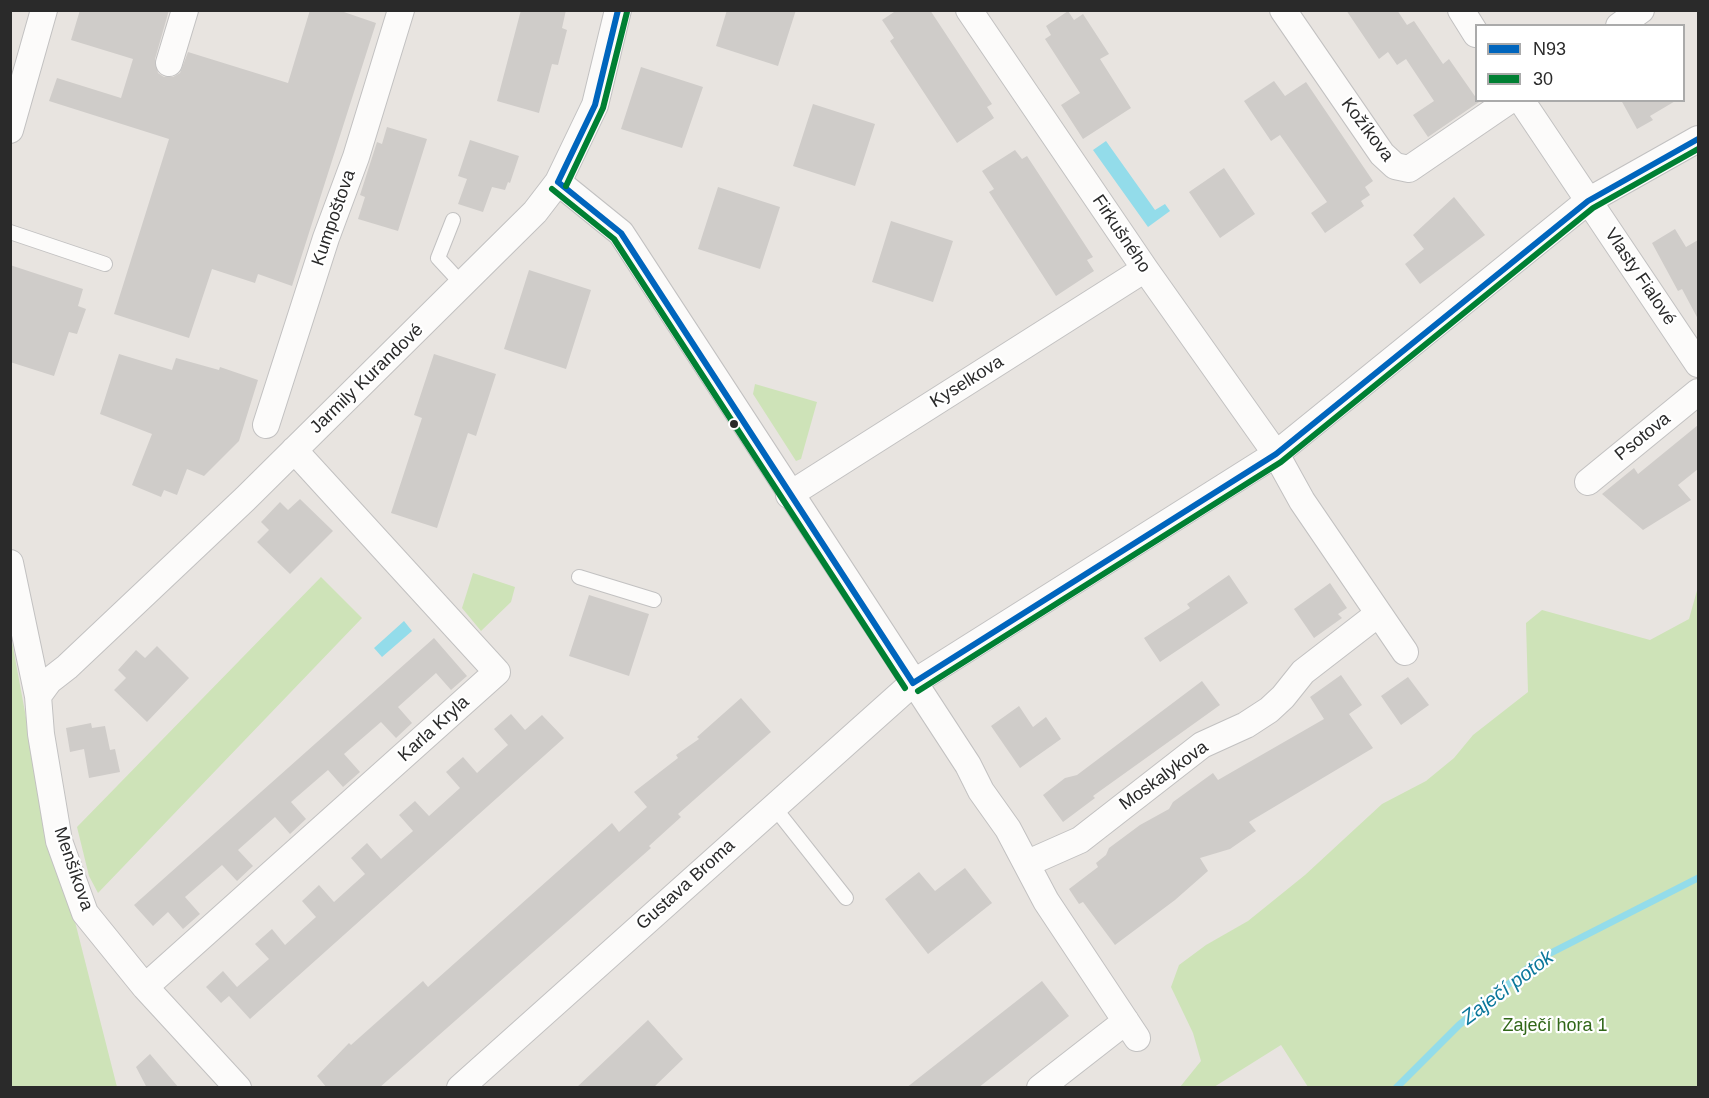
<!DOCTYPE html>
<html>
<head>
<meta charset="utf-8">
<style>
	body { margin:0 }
	#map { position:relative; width:1709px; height:1098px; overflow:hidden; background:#e8e4e0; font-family:Helvetica,sans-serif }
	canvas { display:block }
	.frame { position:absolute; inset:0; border:12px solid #2a2a2a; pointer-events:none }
	.legend { position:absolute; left:1475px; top:24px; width:210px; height:78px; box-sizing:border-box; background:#fff; border:2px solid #aaa; margin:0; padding:8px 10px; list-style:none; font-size:18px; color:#2a2a2a }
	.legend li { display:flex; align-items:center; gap:12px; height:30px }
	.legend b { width:30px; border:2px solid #aaa }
</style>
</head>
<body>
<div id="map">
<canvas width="1709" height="1098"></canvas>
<div class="frame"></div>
<ul class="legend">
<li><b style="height:8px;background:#0065bd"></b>N93</li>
<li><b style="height:8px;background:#008033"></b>30</li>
</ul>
</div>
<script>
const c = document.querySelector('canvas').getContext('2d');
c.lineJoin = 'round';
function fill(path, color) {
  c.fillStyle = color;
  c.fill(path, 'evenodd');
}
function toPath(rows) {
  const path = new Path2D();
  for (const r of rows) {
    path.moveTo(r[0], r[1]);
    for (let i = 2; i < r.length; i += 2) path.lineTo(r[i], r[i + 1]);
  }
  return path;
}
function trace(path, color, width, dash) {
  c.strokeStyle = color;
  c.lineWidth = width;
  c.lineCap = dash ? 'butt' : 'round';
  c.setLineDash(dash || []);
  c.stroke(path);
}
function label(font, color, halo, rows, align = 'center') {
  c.font = font + ' Helvetica,sans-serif';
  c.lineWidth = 4.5;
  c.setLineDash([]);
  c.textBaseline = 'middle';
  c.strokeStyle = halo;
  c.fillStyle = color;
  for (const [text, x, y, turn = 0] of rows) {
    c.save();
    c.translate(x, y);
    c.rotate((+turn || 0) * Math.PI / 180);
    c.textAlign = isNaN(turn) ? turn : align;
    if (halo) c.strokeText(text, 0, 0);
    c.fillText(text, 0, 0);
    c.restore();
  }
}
const green = toPath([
	[755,384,817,402,801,459,796,461,753,394],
	[473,573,515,587,511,602,481,631,462,608],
	[321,577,362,618,98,893,89,876,77,827],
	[1698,587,1698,1087,1308,1087,1281,1045,1214,1087,1180,1087,1201,1061,1193,1033,1171,987,1179,965,1206,945,1248,921,1305,875,1382,804,1426,781,1454,758,1473,735,1528,692,1526,623,1542,610,1650,640,1689,619],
	[10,631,51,853,70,902,117,1087,11,1087]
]);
const water = toPath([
	[1106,141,1155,210,1165,204,1170,211,1148,227,1093,150],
	[404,621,412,631,382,657,374,648]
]);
const stream = toPath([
	[1396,1088,1459,1025,1539,959,1698,878]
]);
const building = toPath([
	[80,10,169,10,155,59,158,73,164,77,173,77,180,73,188,52,288,83,310,10,338,10,376,23,292,286,258,274,255,283,212,269,189,338,114,314,169,139,49,101,57,78,121,98,133,59,71,40],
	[521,10,566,10,562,28,567,30,558,65,552,64,539,113,497,101],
	[727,10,796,10,778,66,716,46],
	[897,10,930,10,992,104,987,107,994,118,957,143,890,41,894,38,882,20],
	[1346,10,1397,10,1407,25,1414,21,1443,64,1449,59,1479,102,1428,137,1413,115,1434,101,1406,59,1397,65,1388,52,1379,59],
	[1068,11,1074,20,1083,14,1109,54,1100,59,1131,108,1083,139,1061,105,1080,93,1045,39,1051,35,1046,26],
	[641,67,703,87,682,148,621,129],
	[1274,81,1285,96,1306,82,1373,181,1365,187,1370,195,1361,201,1364,206,1325,233,1311,213,1327,202,1280,135,1271,141,1244,101],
	[1621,100,1677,100,1650,116,1653,120,1637,129],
	[813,104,875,124,855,186,793,166],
	[387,127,427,139,398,231,358,219,365,197,360,195,377,142,382,144],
	[470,140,519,156,510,183,508,182,505,190,492,187,483,212,458,204,467,179,458,176],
	[1015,150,1022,159,1027,156,1093,257,1087,260,1094,271,1056,296,989,192,994,189,982,171],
	[1224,168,1255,214,1220,238,1189,192],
	[718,187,780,207,760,269,698,249],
	[1454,197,1485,235,1420,284,1405,264,1424,249,1413,235],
	[891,221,953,241,933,302,872,282],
	[1675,229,1686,247,1698,240,1698,319,1682,289,1678,291,1652,243],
	[10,265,83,289,78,306,86,309,77,334,69,332,54,376,10,362],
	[529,270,591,290,566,369,504,349],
	[119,354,172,370,176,358,219,370,220,367,258,380,239,441,204,476,187,469,177,495,164,490,161,497,132,485,152,434,100,414],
	[434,354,496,374,476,436,468,433,437,528,391,513,422,418,414,415],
	[1698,425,1698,469,1678,485,1691,500,1643,530,1602,494,1634,468,1638,474],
	[300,499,333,531,290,574,257,542,269,530,261,522,280,502,288,510],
	[1229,575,1248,603,1160,662,1144,638,1190,608,1187,604],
	[1330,583,1347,608,1338,614,1342,618,1314,638,1294,609],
	[589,595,649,614,629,676,569,656],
	[434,638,467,676,451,690,436,673,398,707,412,723,396,738,381,722,344,754,360,772,343,787,328,770,291,802,306,819,290,834,275,817,238,850,253,866,237,881,222,865,185,897,200,914,183,929,168,912,153,926,134,905],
	[157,646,189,678,147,722,114,690,126,678,118,670,136,650,145,658],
	[1341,675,1362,705,1349,714,1373,748,1249,822,1256,831,1230,849,1200,858,1208,871,1175,900,1115,945,1083,902,1079,904,1069,889,1098,867,1096,863,1106,855,1109,848,1140,825,1169,809,1173,802,1213,773,1218,780,1324,719,1310,697],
	[1408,677,1429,705,1401,725,1381,696],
	[1202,681,1220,705,1093,796,1095,798,1063,822,1043,795,1065,778,1077,775],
	[741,698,771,732,678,814,681,817,649,846,651,848,379,1088,327,1088,317,1076,349,1043,351,1045,423,981,428,987,612,823,619,832,647,807,634,792,678,758,676,755,699,739,697,737],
	[1019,706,1033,727,1046,717,1061,739,1020,768,991,726],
	[511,714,525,730,542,715,564,738,250,1019,229,996,221,1003,206,987,223,971,237,987,269,959,255,944,272,929,285,945,316,917,302,901,319,885,334,902,365,874,351,858,367,843,381,859,413,831,399,815,415,801,429,816,460,788,446,772,463,757,477,773,508,745,494,729],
	[91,723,92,728,105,726,110,750,115,749,120,772,89,778,84,749,70,752,66,728],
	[965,868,992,903,928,954,885,899,919,872,935,891],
	[1042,981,1069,1016,978,1088,906,1088],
	[648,1020,683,1059,653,1088,576,1088],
	[150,1054,179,1088,147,1088,136,1067]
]);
const service = toPath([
	[453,220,438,258,463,285],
	[10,232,105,264],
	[579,577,654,600],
	[774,807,846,898]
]);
const minor = toPath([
	[969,10,1145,269,1276,454,1302,501,1405,652],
	[1283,10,1382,154,1395,166,1409,169,1510,100],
	[1461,10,1476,34],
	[1619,26,1641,10],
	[169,63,185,10],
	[1521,100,1698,364],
	[10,130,44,10],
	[558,182,621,233,968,765,981,791,1008,829,1046,901,1137,1038],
	[266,425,326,238,356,157,401,10],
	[1588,482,1698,392],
	[789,495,1145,269],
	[10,563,38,696,41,734,59,841,85,913,145,987,238,1088],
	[38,696,49,681,67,667,245,499,535,212,558,182,595,105,618,10],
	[1028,863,1080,840,1202,745,1246,725,1269,710,1283,697,1303,672,1378,614],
	[145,987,497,672,294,450],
	[460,1088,913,683,1276,454,1588,201,1698,139],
	[1040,1088,1126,1021]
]);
const bus1 = toPath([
	[558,182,621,233,913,683],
	[558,182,595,105,618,10],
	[913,683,1276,454,1588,201,1698,139]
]);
const bus2 = toPath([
	[566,186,603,108,627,12],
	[552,189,614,239,905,688],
	[918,691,1281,462,1593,208,1698,149]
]);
const markers = [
	[734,424,5,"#2a2a2a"]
];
const streetNames = [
	["Kožíkova",1367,130,53],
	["Kumpoštova",334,218,-71],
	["Firkušného",1121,234,56],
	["Vlasty Fialové",1640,277,56],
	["Jarmily Kurandové",367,379,-44],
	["Kyselkova",967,382,-32],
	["Psotova",1643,437,-39],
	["Karla Kryla",434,729,-42],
	["Moskalykova",1164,776,-36],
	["Menšíkova",73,869,71],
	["Gustava Broma",686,885,-42]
];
const parkNames = [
	["Zaječí hora 1",1555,1026]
];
const waterNames = [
	["Zaječí potok",1508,988,-37]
];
fill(green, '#cee3b8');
fill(water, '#93dcea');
trace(stream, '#93dcea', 7);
fill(building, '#cfccc9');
trace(service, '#c2c1c1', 16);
trace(minor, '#c2c1c1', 28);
trace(service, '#fcfbfa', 14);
trace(minor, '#fcfbfa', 26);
trace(bus1, '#0065bd', 6);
trace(bus2, '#008033', 6);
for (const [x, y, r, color] of markers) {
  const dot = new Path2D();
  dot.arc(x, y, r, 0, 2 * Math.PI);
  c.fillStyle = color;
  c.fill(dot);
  trace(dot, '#fff', 2);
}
label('18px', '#2a2a2a', '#fff', streetNames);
label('18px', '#316719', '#fff', parkNames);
label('italic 20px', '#0c789b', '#fff', waterNames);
</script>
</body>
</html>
